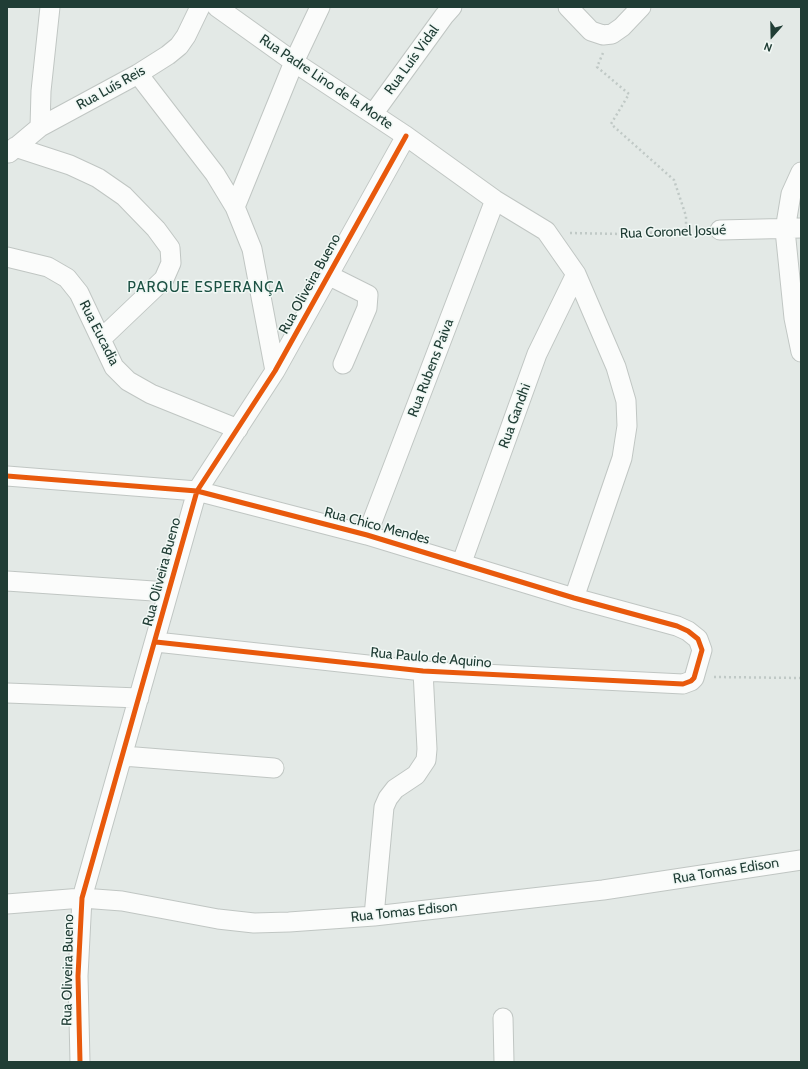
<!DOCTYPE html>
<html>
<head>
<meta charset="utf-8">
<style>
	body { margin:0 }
	#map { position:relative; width:808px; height:1069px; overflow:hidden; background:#e3e9e6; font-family:Cabin,sans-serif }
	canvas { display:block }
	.frame { position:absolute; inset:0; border:8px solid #203d35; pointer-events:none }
	.north { position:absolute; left:752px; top:16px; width:40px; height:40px; -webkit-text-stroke:3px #f1f8f5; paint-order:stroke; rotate:200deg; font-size:11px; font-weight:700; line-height:16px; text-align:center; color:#203d35 }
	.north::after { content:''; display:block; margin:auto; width:14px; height:18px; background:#203d35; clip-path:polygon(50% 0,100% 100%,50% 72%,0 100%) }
</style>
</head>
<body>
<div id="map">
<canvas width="808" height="1069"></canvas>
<div class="frame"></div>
<div class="north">N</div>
</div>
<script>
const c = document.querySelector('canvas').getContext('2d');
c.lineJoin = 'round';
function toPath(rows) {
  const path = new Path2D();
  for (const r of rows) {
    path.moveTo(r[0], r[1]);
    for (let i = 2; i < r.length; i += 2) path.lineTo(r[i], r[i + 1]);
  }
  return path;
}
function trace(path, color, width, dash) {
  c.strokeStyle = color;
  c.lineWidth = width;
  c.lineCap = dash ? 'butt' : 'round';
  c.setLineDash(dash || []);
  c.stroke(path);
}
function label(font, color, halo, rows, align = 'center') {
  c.font = font + ' Cabin,sans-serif';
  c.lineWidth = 3;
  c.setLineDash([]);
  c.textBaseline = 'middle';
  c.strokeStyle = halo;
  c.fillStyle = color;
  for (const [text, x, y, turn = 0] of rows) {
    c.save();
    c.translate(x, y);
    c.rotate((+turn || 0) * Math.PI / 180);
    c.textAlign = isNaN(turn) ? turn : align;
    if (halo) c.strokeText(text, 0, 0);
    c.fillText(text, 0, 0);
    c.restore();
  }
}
const path = toPath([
	[603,53,597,67,629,94,611,124,674,180,686,216,686,231],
	[570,233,623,234,703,230],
	[714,677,801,678]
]);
const minor = toPath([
	[217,7,294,62,406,136,495,200,546,231,576,274,616,367,626,401,627,426,622,458,574,598],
	[568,7,591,31,603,35,612,34,622,27,641,7],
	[138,74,215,174,235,207,252,249,275,371],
	[373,114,444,16,452,7],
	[40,127,41,91,50,7],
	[15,147,70,165,98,178,124,196,156,229,170,248,171,263,164,279,101,339],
	[9,153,40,127,138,74,168,55,179,46,186,36,200,7],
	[801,172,791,194,785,230,794,318,801,352],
	[235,207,294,62,320,7],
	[720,230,801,228],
	[7,257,48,267,67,278,79,293,114,367,128,381,151,394,238,429],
	[328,275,368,295,367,308,343,364],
	[7,476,197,491,367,535,574,598,677,626,688,631,698,639,702,650,694,678,691,681,683,684,423,671,156,642],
	[367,535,495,200],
	[462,562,537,354,576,274],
	[7,581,168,592],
	[7,693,139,698],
	[123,756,274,768],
	[7,904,82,898,122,901,218,919,254,923,289,922,374,916,603,890,801,860],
	[374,916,384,807,388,798,395,789,416,775,426,760,427,749,423,671],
	[503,1018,504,1062],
	[80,1062,78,976,82,898,197,491,275,371,406,136]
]);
const cycleway = toPath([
	[7,476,197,491,367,535,574,598,677,626,688,631,698,639,702,650,694,678,691,681,683,684,423,671,156,642],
	[80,1062,78,976,82,898,197,491,275,371,406,136]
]);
const streetNames = [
	["Rua Luís Vidal",412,60,-54],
	["Rua Padre Lino de la Morte",326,82,34],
	["Rua Luís Reis",111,88,-29],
	["Rua Coronel Josué",673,232,-2],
	["Rua Oliveira Bueno",310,284,-61],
	["Rua Eucadia",99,333,63],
	["Rua Rubens Paiva",431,368,-69],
	["Rua Gandhi",515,416,-70],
	["Rua Chico Mendes",377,526,15],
	["Rua Oliveira Bueno",162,572,-75],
	["Rua Paulo de Aquino",431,658,5],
	["Rua Tomas Edison",726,871,-9],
	["Rua Tomas Edison",404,912,-6],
	["Rua Oliveira Bueno",68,970,-89]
];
const neighbourhoodNames = [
	["PARQUE ESPERANÇA",206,288]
];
trace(minor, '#c0c6c3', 21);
trace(path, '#c0c9c6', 2.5, [2, 3]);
trace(minor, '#fbfcfb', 19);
trace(cycleway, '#e8590c', 5);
label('14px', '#203d35', '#f1f8f5', streetNames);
c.letterSpacing = '1px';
label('15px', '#1b5143', '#f1f8f5', neighbourhoodNames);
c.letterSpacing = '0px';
</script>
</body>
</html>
